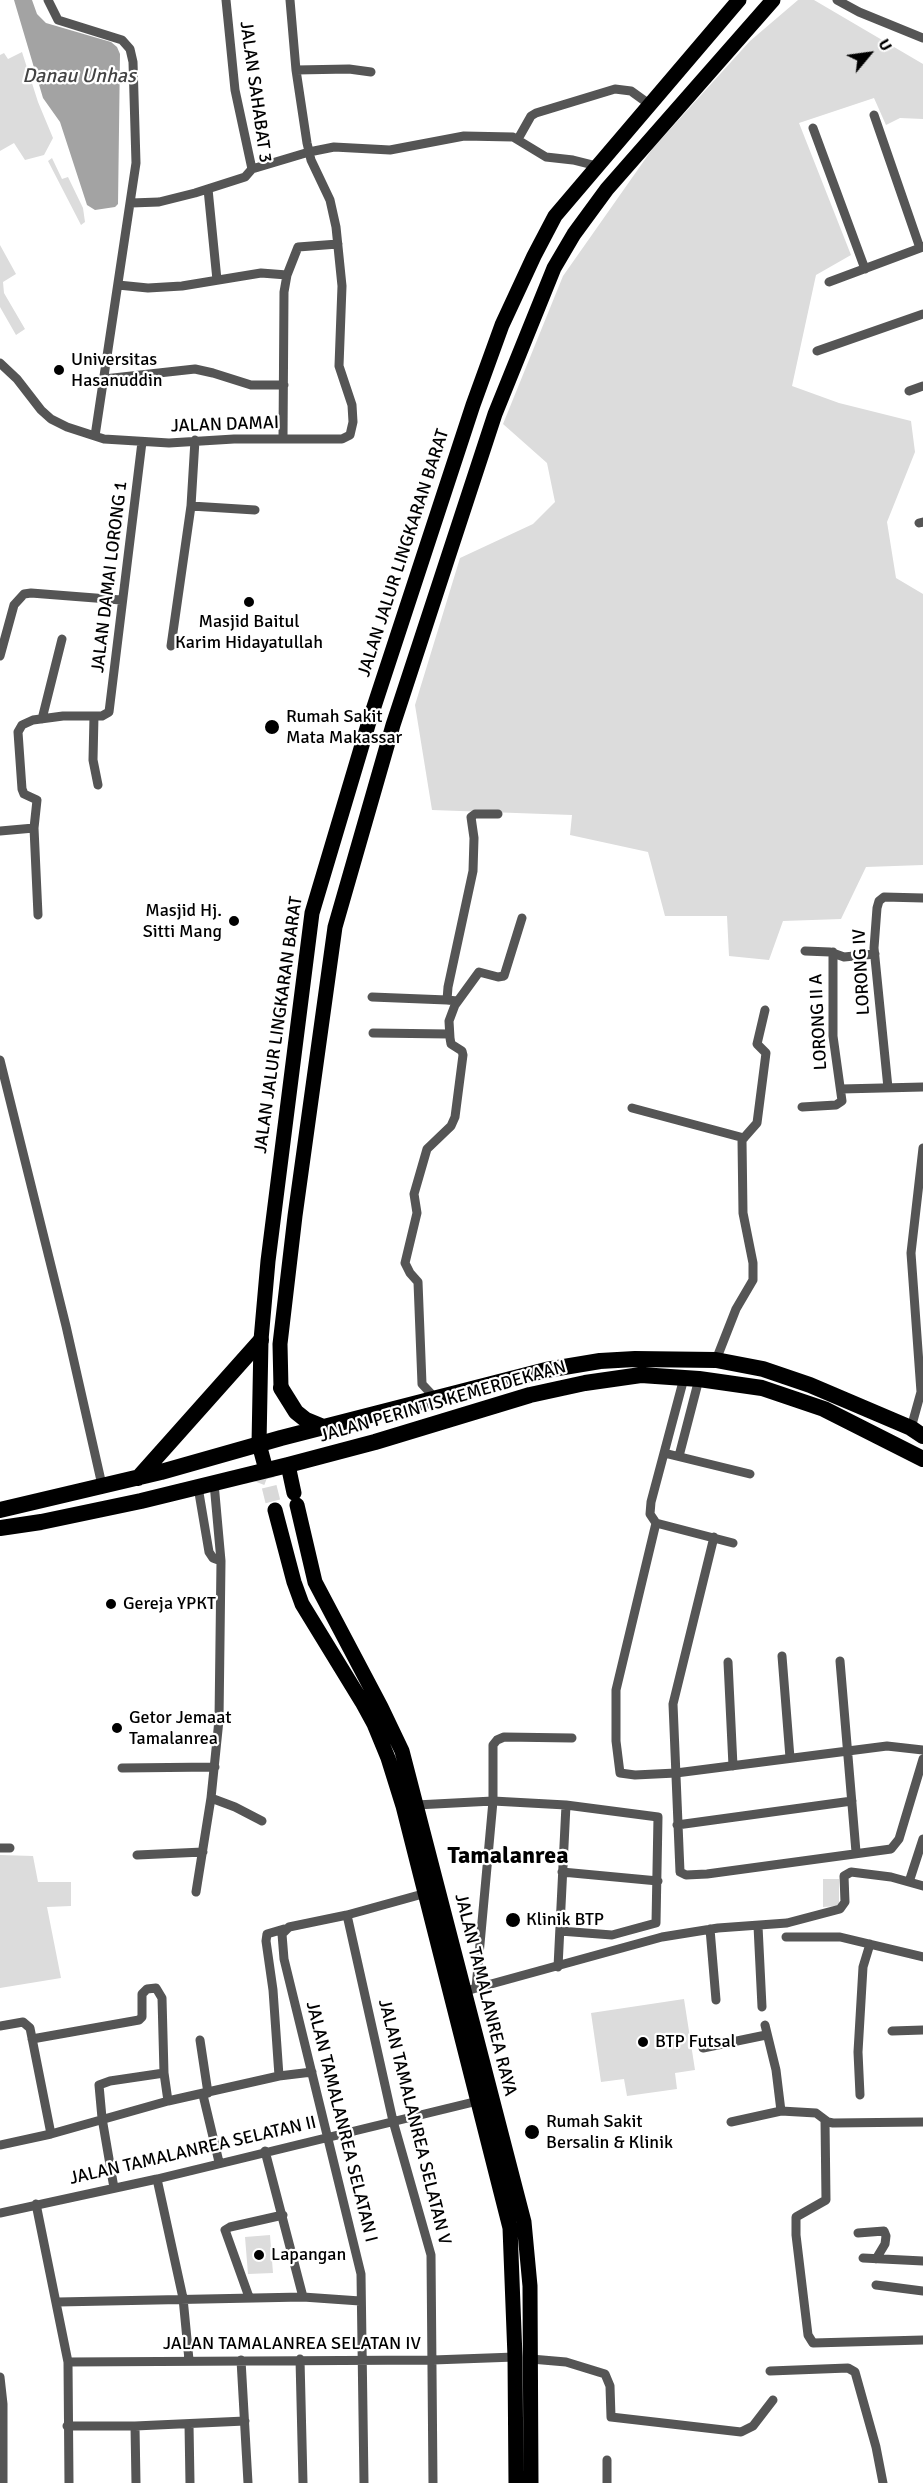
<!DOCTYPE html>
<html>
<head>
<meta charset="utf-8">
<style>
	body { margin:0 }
	#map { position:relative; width:923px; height:2483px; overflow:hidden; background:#fff; font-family:Signika,sans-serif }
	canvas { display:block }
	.north { position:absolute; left:839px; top:24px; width:60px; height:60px; -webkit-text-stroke:4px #fff; paint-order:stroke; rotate:61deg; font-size:16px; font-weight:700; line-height:24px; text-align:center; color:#000 }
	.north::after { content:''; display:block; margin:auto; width:21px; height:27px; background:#000; clip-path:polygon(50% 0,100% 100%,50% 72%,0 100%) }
</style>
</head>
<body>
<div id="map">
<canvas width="923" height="2483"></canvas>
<div class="north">U</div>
</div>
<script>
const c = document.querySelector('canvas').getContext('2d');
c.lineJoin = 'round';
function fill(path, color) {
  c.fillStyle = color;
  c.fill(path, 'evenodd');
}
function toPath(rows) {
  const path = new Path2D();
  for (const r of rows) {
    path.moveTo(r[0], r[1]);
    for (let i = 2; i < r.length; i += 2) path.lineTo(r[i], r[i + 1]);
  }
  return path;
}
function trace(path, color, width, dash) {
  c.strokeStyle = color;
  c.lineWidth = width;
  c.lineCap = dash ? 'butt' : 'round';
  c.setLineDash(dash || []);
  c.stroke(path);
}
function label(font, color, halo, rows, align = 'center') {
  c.font = font + ' Signika,sans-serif';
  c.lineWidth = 4.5;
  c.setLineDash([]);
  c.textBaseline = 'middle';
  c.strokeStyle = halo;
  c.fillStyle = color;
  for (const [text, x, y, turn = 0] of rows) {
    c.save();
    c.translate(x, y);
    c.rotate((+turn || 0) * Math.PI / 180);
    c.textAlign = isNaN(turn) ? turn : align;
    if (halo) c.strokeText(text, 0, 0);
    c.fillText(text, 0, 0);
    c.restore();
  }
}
const green = toPath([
	[798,0,814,0,923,64,923,119,900,118,886,125,874,98,799,123,851,255,816,275,792,386,839,403,911,421,915,452,887,522,896,578,923,594,923,865,866,867,841,919,783,921,769,960,729,956,727,916,665,916,648,852,570,835,572,815,432,810,415,705,460,558,533,524,555,502,547,463,503,424,563,276,653,148,750,41],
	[22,52,38,102,53,138,44,155,25,160,14,143,0,151,0,55,4,53,8,59],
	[52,158,62,179,68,177,83,208,85,222,81,225,48,161],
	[0,245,16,274,3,282,4,293,25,329,16,335,0,307],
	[0,1855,33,1856,38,1882,71,1882,71,1906,47,1907,61,1978,0,1988],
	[823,1879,839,1879,839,1906,823,1907],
	[684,1999,695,2070,675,2073,677,2089,627,2096,624,2079,601,2082,591,2013],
	[270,2235,273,2273,248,2274,245,2237]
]);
const water = toPath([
	[14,0,32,0,37,14,46,23,111,42,117,47,120,54,118,204,115,207,95,210,87,205,60,122,43,98]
]);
const primaryTunnel = toPath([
	[254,1473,267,1478,275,1510]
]);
const street = toPath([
	[48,0,58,20,122,40,130,49,133,62,136,163,95,436],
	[837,0,859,12,923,38],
	[296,70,349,69,371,72],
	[874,115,920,248],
	[813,128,865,269],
	[518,139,531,116,536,113,615,89,631,91,649,104],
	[252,169,309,152,334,147,390,150,464,136,513,137,546,157,573,160,597,166],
	[208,189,217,280],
	[131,203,159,202,195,193,245,177,252,169,235,90,226,0],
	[829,282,923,247],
	[118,285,148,288,182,286,261,273,287,275],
	[817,351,923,314],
	[0,363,17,379,41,410,51,419,67,427,104,439,169,443,234,439,342,439,350,435,353,422,352,405,339,366,342,286,336,227,330,200,311,160,307,143,296,70,290,0],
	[104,379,195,369,213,373,251,385,284,385],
	[909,391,923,386],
	[283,439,284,292,287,275,298,247,338,244],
	[191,506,255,510],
	[919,523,923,522],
	[171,646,191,506,195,440],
	[0,656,14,605,24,594,31,593,121,600],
	[94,716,93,760,98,785],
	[42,719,62,639],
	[34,828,38,915],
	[0,831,34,828,37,800,24,794,22,789,18,732,22,725,33,720,63,716,102,716,109,712,142,442],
	[805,951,830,952,844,957,875,954],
	[372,997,447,1000],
	[457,1001,447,1000,448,987,473,871,474,838,471,817,475,814,498,814],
	[373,1033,449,1034],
	[0,1060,66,1326,102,1485],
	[888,1088,874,948,877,908,879,901,884,897,923,898],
	[841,1089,923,1087],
	[802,1107,836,1105,842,1101,833,1036,833,952],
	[632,1108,744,1138],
	[716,1360,736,1309,753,1280,753,1263,743,1213,742,1140,757,1123,766,1053,757,1044,765,1010],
	[684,1378,651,1502,650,1514,656,1523,616,1690,616,1741,620,1773,635,1775,676,1773,887,1746,923,1750],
	[436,1399,422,1384,418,1282,410,1273,405,1263,417,1213,414,1194,427,1149,451,1126,455,1117,463,1055,462,1051,451,1044,450,1038,449,1021,455,1005,479,972,498,977,504,976,522,918],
	[911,1428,921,1392,911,1253,923,1148],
	[664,1453,750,1474],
	[679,1456,699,1379],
	[198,1487,209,1552,213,1558,221,1561],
	[656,1523,733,1543],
	[714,1537,673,1704,680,1872,686,1875,707,1874,891,1849,899,1839,923,1759],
	[782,1656,790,1758],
	[840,1661,856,1852],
	[728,1662,733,1766],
	[122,1768,215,1767],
	[211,1798,235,1807,262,1821],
	[416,1805,493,1801,566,1805,658,1817,656,1923,612,1935,560,1931],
	[677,1825,852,1801],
	[0,1848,10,1848],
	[137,1855,203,1852],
	[562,1872,658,1881],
	[909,1882,923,1839],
	[196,1892,211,1798,219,1720,221,1561,214,1483],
	[347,1915,393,2121,431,2255,433,2483],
	[758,1926,762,2007],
	[710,1929,716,2000],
	[786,1937,840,1937,923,1957],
	[558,1967,566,1805],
	[476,1988,493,1801,493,1745,497,1740,504,1737,572,1738],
	[462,1992,662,1937,718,1928,787,1923,840,1909,845,1902,844,1876,851,1872,891,1877,923,1886],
	[765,2025,776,2070,781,2111],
	[0,2026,23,2022,30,2028,51,2134],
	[892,2031,923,2030],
	[32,2039,139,2020,142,2017,142,1994,147,1989,156,1988,162,1998,164,2073,168,2101],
	[200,2040,208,2093],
	[703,2048,766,2035],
	[279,2076,273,1990,266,1941,267,1934,284,1929],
	[203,2095,219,2162],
	[860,2095,858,2052,863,1967,870,1944],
	[825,2120,826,2200,796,2217,796,2235,808,2335,813,2343,923,2340],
	[731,2122,781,2111,816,2113,828,2122,833,2123,923,2122],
	[0,2145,51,2134,168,2101,279,2076,312,2072],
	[265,2151,303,2297,360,2301],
	[157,2179,183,2298,189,2360],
	[114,2188,102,2118,99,2085,110,2081,164,2073],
	[36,2204,68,2362,69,2483],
	[0,2213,157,2179,482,2100],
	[858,2233,884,2231,886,2236,885,2244,876,2259],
	[863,2258,923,2261],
	[876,2285,923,2291],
	[249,2297,225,2230,230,2227,283,2215],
	[58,2302,303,2297],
	[300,2359,303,2483],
	[531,2359,566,2362,605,2374,610,2386,611,2417,741,2432,753,2426,773,2400],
	[241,2360,248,2483],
	[68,2362,433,2360,515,2357],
	[770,2371,848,2368,855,2372,876,2447,883,2483],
	[0,2377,3,2404,3,2483],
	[189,2424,190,2483],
	[67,2426,135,2426,245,2421],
	[135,2426,136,2483],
	[607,2460,607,2483],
	[364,2483,361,2274,284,1959,282,1934,289,1927,347,1915,430,1892]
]);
const primary = toPath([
	[281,1388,280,1344,295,1216,335,927,393,725,495,414,554,268,574,234,607,189,773,0],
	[288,1465,294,1493],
	[266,1470,259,1444,261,1340,268,1261,312,913,368,725,473,405,502,325,534,256,555,216,739,0],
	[297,1505,315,1582,381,1707,402,1751,524,2222,530,2286,531,2483],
	[275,1510,294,1582,302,1604,362,1702,374,1724,388,1758,403,1806,510,2228,515,2357,516,2483]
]);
const highway = toPath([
	[281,1388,296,1412,306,1420,323,1427],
	[138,1478,261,1340],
	[0,1510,161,1472,281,1438,546,1370,600,1361,635,1359,716,1360,763,1369,810,1385,911,1428,923,1436],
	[0,1528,41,1522,141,1501,288,1465,375,1442,530,1395,585,1383,641,1375,699,1379,762,1388,824,1409,923,1459]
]);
const markers = [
	[59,370,6,"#000"],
	[249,602,6,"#000"],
	[272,727,8,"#000"],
	[234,921,6,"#000"],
	[111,1604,6,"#000"],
	[117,1728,6,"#000"],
	[513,1920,8,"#000"],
	[643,2042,6,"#000"],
	[532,2132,8,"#000"],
	[259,2255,6,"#000"]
];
const streetNames = [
	["JALAN SAHABAT 3",255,92,82],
	["JALAN DAMAI",225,425,-2],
	["JALAN JALUR LINGKARAN BARAT",404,553,-72],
	["JALAN DAMAI LORONG 1",110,577,-83],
	["LORONG IV",862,972,-93],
	["LORONG II A",819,1022,-93],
	["JALAN JALUR LINGKARAN BARAT",279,1025,-82],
	["JALAN PERINTIS KEMERDEKAAN",443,1402,-16],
	["JALAN TAMALANREA RAYA",485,1995,76],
	["JALAN TAMALANREA SELATAN I",341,2122,76],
	["JALAN TAMALANREA SELATAN V",414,2122,76],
	["JALAN TAMALANREA SELATAN II",193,2151,-13],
	["JALAN TAMALANREA SELATAN IV",292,2344]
];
const poiNames = [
	["Universitas",71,360],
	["Hasanuddin",71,381],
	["Masjid Baitul",249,622,"center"],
	["Karim Hidayatullah",249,643,"center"],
	["Rumah Sakit",286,717],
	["Mata Makassar",286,738],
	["Masjid Hj.",222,911,"right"],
	["Sitti Mang",222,932,"right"],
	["Gereja YPKT",123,1604],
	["Getor Jemaat",129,1718],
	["Tamalanrea",129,1739],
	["Klinik BTP",526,1920],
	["BTP Futsal",655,2042],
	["Rumah Sakit",546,2122],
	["Bersalin & Klinik",546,2143],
	["Lapangan",271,2255]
];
const waterNames = [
	["Danau Unhas",79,77]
];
const districtNames = [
	["Tamalanrea",508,1857]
];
fill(green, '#dcdcdc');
fill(water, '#a3a3a3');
trace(primaryTunnel, '#d9d9d9', 15, [15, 8]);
trace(street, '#555', 9);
trace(primary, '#000', 15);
trace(highway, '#000', 16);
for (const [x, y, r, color] of markers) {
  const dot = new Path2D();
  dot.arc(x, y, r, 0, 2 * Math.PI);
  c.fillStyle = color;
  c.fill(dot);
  trace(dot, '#fff', 2);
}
label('18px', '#000', '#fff', streetNames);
label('18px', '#000', '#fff', poiNames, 'left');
label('italic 20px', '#444', '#fff', waterNames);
label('bold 24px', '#000', '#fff', districtNames);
</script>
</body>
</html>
